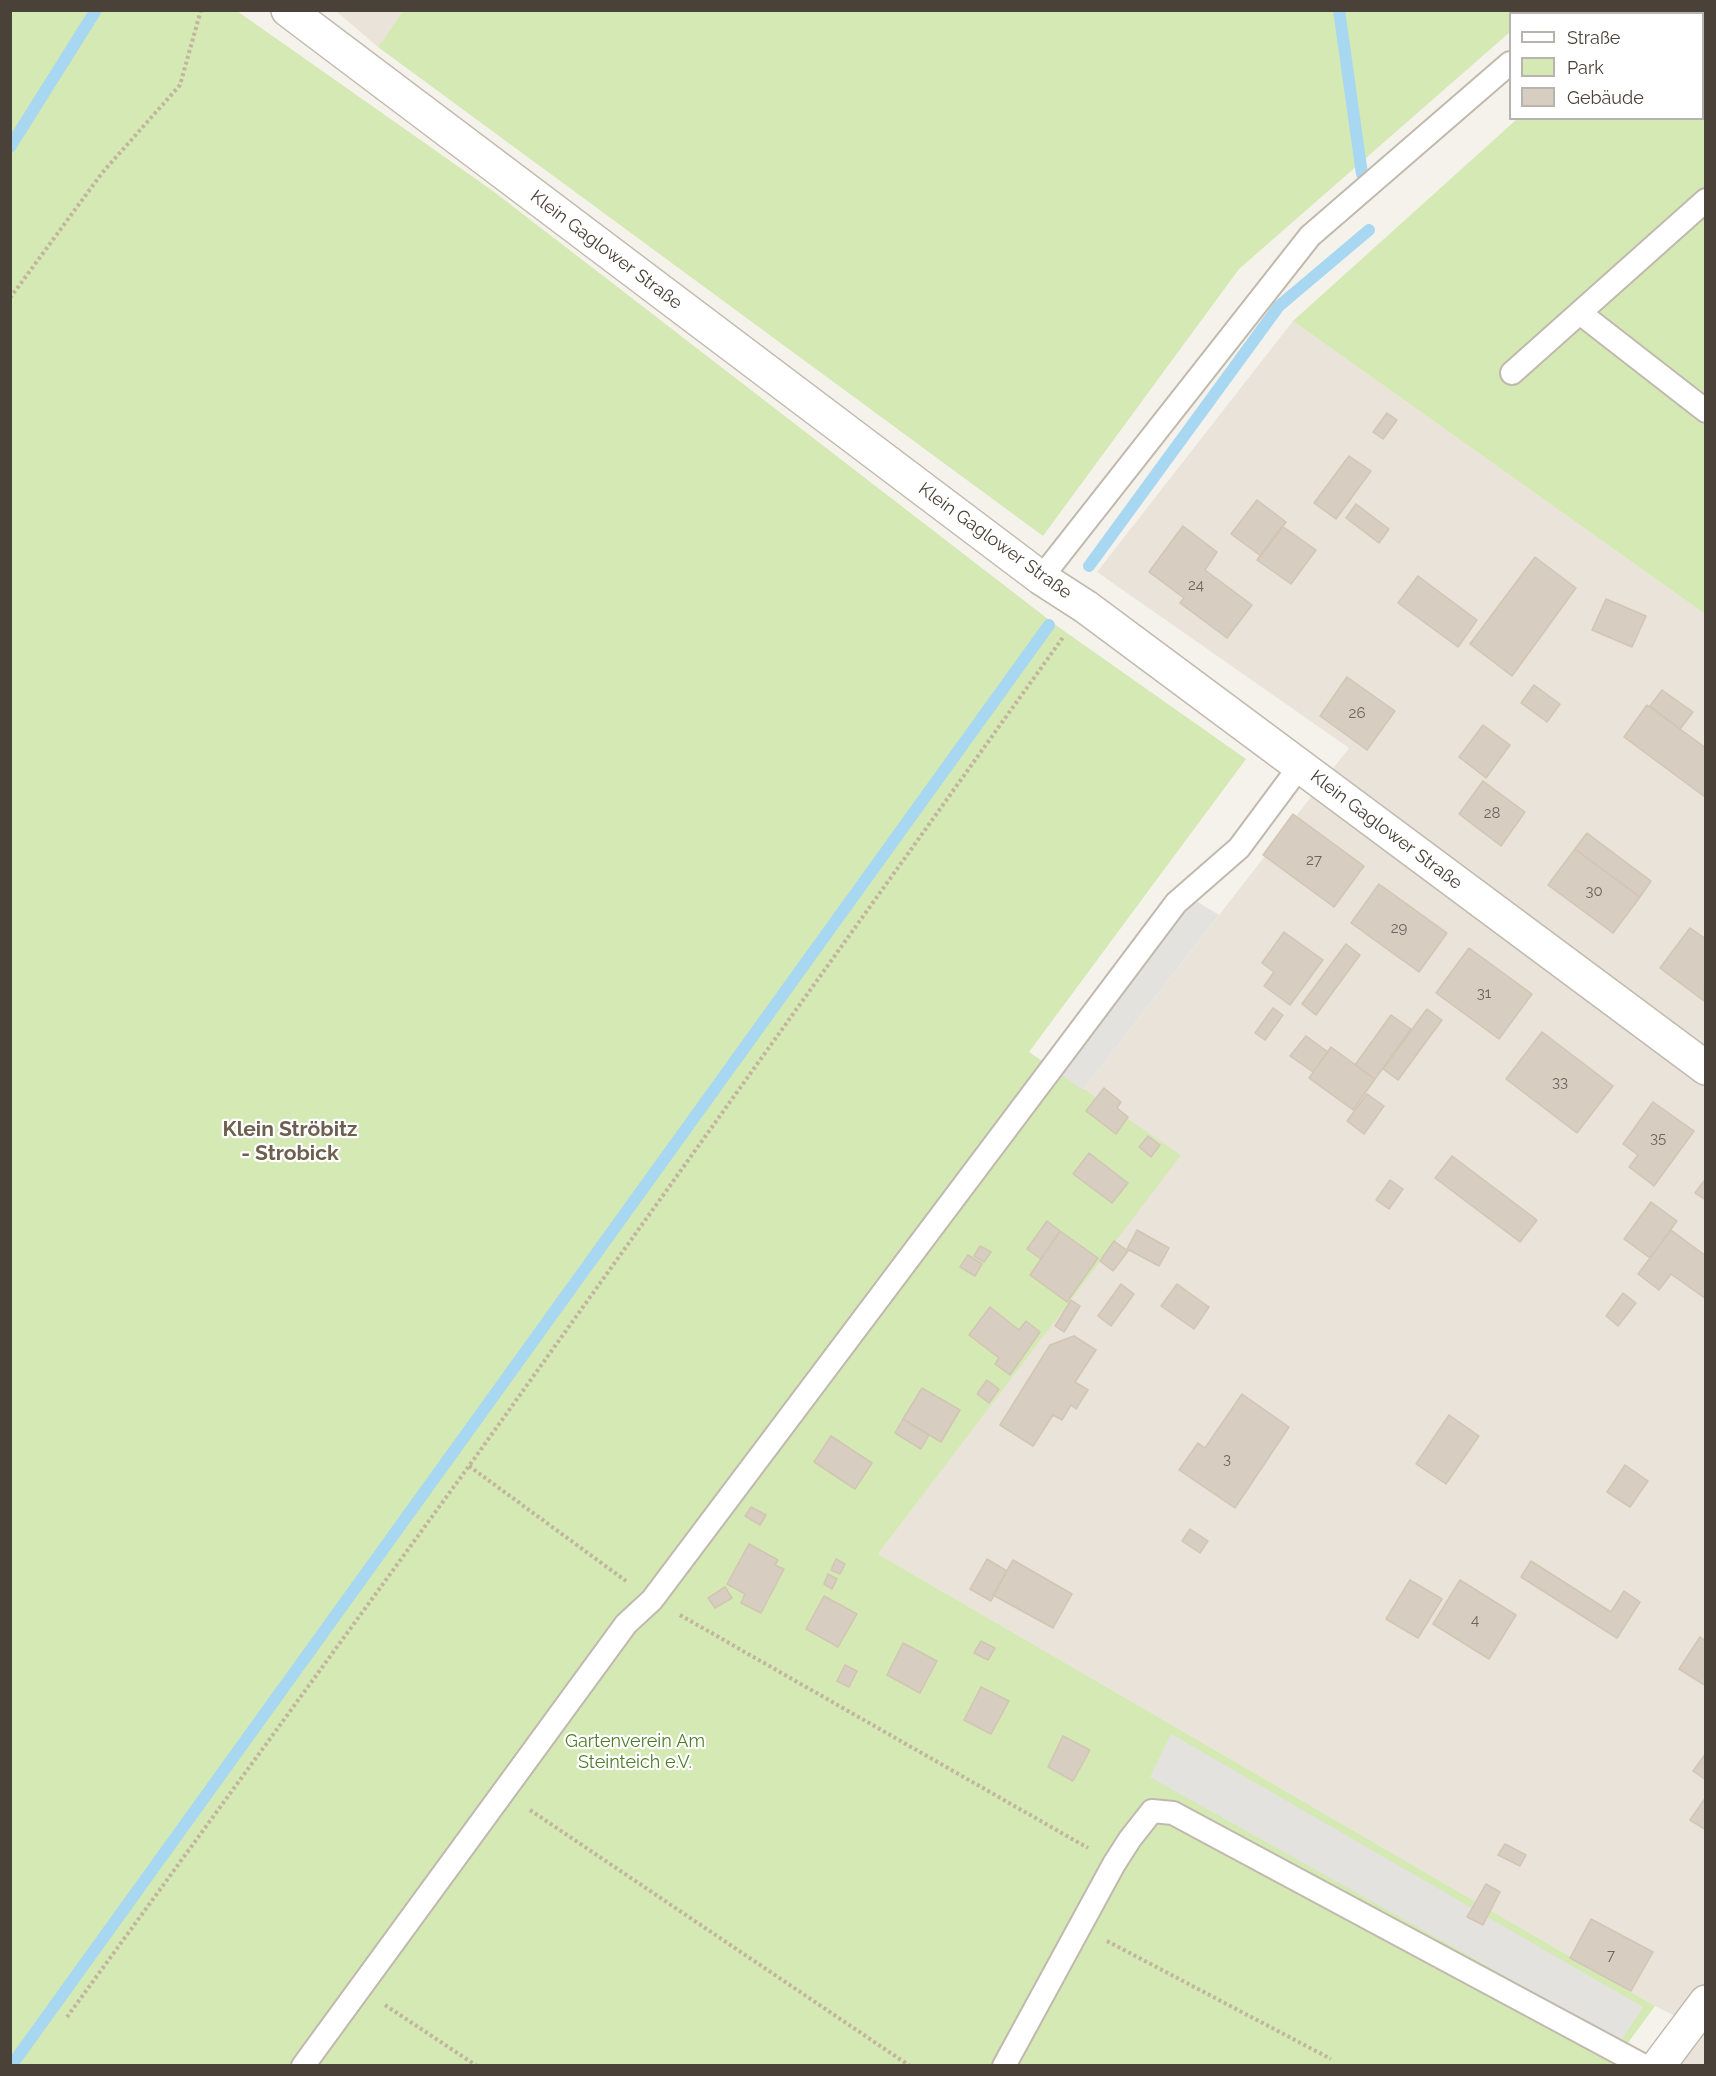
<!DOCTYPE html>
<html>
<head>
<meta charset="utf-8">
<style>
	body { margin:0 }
	#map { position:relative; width:1716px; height:2076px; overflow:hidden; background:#f5f2eb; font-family:Raleway,sans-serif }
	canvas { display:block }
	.frame { position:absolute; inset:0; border:12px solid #4a4238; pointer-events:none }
	.legend { position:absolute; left:1509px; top:12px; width:195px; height:108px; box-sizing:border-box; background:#fff; border:2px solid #b7b3af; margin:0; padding:8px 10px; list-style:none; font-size:18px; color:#4a4238 }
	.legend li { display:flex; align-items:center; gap:12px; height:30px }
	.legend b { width:30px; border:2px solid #b7b3af }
</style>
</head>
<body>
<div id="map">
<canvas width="1716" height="2076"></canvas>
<div class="frame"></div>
<ul class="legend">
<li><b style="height:8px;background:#fff"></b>Straße</li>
<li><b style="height:16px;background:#d4e9b4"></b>Park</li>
<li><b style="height:16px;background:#d7cdc0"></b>Gebäude</li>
</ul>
</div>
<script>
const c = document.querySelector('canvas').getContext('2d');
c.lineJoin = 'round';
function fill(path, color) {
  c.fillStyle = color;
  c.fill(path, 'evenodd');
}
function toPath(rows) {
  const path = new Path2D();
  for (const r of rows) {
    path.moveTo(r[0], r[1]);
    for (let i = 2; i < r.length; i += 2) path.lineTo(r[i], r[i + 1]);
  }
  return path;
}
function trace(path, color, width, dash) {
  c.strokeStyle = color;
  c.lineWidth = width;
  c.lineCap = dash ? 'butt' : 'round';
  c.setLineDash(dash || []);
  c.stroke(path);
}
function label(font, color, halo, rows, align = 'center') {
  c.font = font + ' Raleway,sans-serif';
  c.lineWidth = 4.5;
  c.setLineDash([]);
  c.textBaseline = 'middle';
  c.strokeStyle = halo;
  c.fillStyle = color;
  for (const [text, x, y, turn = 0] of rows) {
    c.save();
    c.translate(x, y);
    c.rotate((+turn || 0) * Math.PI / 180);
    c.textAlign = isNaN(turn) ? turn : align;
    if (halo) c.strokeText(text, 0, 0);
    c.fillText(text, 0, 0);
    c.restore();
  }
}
const residential = toPath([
	[336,11,404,11,378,47],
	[1293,321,1705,614,1705,2031,1655,2006,878,1554,1180,1155,1083,1090,1349,748,1097,572],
	[1705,2034,1705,2065,1681,2065]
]);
const green = toPath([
	[404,10,1536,10,1536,11,1532,13,1510,14,1510,32,1239,269,1043,536,378,47],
	[1637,10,1705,11,1705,614,1293,321,1517,119,1702,118,1702,14,1634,13],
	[11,11,237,11,493,191,1057,626,1246,759,1029,1052,1181,1155,878,1554,1655,2006,1611,2066,11,2066]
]);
const parking = toPath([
	[1191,898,1219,915,1083,1090,1059,1073],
	[1171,1734,1643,2007,1621,2041,1150,1777]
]);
const stream = toPath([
	[1339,10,1362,174],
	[10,147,96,10],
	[1089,566,1279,306,1369,230],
	[11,2066,1049,625]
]);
const building = toPath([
	[1387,413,1397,420,1383,439,1373,432,1387,413],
	[1349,456,1371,471,1336,519,1314,503,1349,456],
	[1257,500,1286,522,1261,556,1231,534,1257,500],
	[1356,504,1389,529,1379,543,1346,518,1356,504],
	[1183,526,1217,552,1205,570,1252,605,1227,638,1180,603,1184,598,1149,572,1183,526],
	[1282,526,1316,550,1291,584,1257,560,1282,526],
	[1535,557,1576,588,1512,676,1470,644,1535,557],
	[1418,576,1477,620,1458,647,1398,603,1418,576],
	[1606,599,1646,616,1632,647,1592,630,1606,599],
	[1347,677,1395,711,1367,750,1320,716,1347,677],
	[1534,685,1560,704,1547,722,1521,703,1534,685],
	[1662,690,1693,712,1680,729,1650,706,1662,690],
	[1647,705,1706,748,1705,797,1624,737,1647,705],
	[1483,725,1510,745,1486,778,1459,757,1483,725],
	[1483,781,1525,812,1501,846,1459,814,1483,781],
	[1293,814,1364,866,1334,907,1263,855,1293,814],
	[1587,833,1651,881,1640,897,1575,849,1587,833],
	[1575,849,1640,897,1613,933,1548,885,1575,849],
	[1379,884,1447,933,1419,972,1351,923,1379,884],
	[1690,928,1706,939,1704,1001,1660,968,1690,928],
	[1284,932,1323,960,1290,1005,1264,986,1274,972,1262,963,1284,932],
	[1346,944,1360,955,1316,1015,1302,1004,1346,944],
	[1469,948,1532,994,1499,1039,1436,993,1469,948],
	[1273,1008,1283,1015,1265,1040,1255,1033,1273,1008],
	[1427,1009,1442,1020,1398,1080,1383,1069,1427,1009],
	[1391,1015,1411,1029,1375,1079,1355,1065,1391,1015],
	[1542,1032,1613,1086,1577,1133,1506,1079,1542,1032],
	[1306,1036,1328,1052,1313,1072,1290,1056,1306,1036],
	[1331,1047,1375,1079,1353,1110,1309,1078,1331,1047],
	[1104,1088,1121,1102,1117,1108,1128,1117,1116,1134,1086,1111,1104,1088],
	[1367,1094,1384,1106,1364,1134,1347,1121,1367,1094],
	[1653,1102,1694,1131,1654,1186,1629,1167,1638,1155,1623,1144,1653,1102],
	[1148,1136,1160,1145,1151,1157,1139,1147,1148,1136],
	[1089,1153,1128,1183,1112,1203,1073,1174,1089,1153],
	[1452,1156,1537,1220,1520,1242,1435,1178,1452,1156],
	[1390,1180,1403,1189,1389,1209,1376,1200,1390,1180],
	[1704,1181,1706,1182,1706,1200,1695,1193,1704,1181],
	[1651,1202,1677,1221,1650,1258,1624,1239,1651,1202],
	[1047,1221,1060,1231,1041,1259,1027,1249,1047,1221],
	[1137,1230,1169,1248,1159,1266,1127,1249,1137,1230],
	[1671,1230,1706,1256,1706,1299,1671,1274,1659,1290,1638,1274,1671,1230],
	[1060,1231,1098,1258,1067,1302,1030,1275,1060,1231],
	[1114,1241,1128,1251,1113,1271,1100,1261,1114,1241],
	[980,1246,991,1252,984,1262,974,1256,980,1246],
	[968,1255,982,1264,975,1276,960,1267,968,1255],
	[1121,1284,1134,1294,1111,1326,1098,1316,1121,1284],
	[1177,1284,1209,1307,1194,1329,1161,1306,1177,1284],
	[1623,1293,1636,1303,1618,1326,1606,1316,1623,1293],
	[1071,1300,1080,1306,1064,1332,1055,1326,1071,1300],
	[990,1307,1019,1330,1026,1321,1040,1332,1010,1375,995,1364,999,1358,969,1335,990,1307],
	[1074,1336,1096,1350,1075,1382,1088,1390,1076,1409,1071,1405,1062,1420,1053,1415,1033,1446,1000,1425,1050,1345,1074,1336],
	[987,1380,999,1389,989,1403,977,1394,987,1380],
	[922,1388,960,1410,941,1442,903,1419,922,1388],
	[1242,1394,1289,1427,1235,1508,1179,1470,1198,1443,1205,1448,1242,1394],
	[1449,1415,1479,1436,1446,1484,1416,1464,1449,1415],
	[903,1419,929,1435,921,1449,895,1433,903,1419],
	[831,1436,872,1463,855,1489,814,1462,831,1436],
	[1625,1465,1648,1481,1630,1507,1607,1492,1625,1465],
	[751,1507,766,1515,760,1525,745,1516,751,1507],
	[1190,1529,1208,1541,1200,1553,1182,1541,1190,1529],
	[749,1544,778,1560,775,1565,784,1569,761,1613,741,1603,745,1594,727,1584,749,1544],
	[836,1559,845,1564,840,1574,831,1570,836,1559],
	[987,1559,1007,1571,991,1601,970,1589,987,1559],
	[1013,1560,1072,1594,1053,1628,993,1595,1013,1560],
	[1531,1561,1611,1612,1624,1591,1640,1602,1617,1638,1521,1577,1531,1561],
	[828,1574,837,1579,832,1589,824,1584,828,1574],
	[1410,1580,1442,1599,1418,1638,1386,1619,1410,1580],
	[1460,1580,1516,1615,1489,1659,1433,1624,1460,1580],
	[725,1587,732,1598,715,1608,708,1598,725,1587],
	[824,1596,857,1614,838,1647,806,1629,824,1596],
	[1700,1637,1706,1641,1706,1686,1679,1669,1700,1637],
	[981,1641,995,1648,988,1660,974,1653,981,1641],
	[903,1643,937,1661,920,1693,887,1675,903,1643],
	[845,1665,857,1671,849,1687,837,1681,845,1665],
	[981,1687,1009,1701,991,1734,964,1720,981,1687],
	[1063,1736,1090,1750,1073,1781,1048,1767,1063,1736],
	[1706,1753,1706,1780,1693,1771,1706,1753],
	[1706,1797,1706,1830,1690,1820,1706,1797],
	[1505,1844,1526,1855,1520,1866,1498,1855,1505,1844],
	[1486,1884,1500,1892,1483,1925,1467,1917,1486,1884],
	[1591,1919,1653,1952,1631,1991,1570,1958,1591,1919]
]);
const path = toPath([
	[10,298,102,173,180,85,201,10],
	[469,1466,626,1581],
	[680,1615,1088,1848],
	[530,1810,910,2066],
	[1107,1941,1331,2059],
	[385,2005,477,2066],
	[67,2017,469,1466,1064,636]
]);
const lane = toPath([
	[1662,10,1664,14],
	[1568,14,1572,10],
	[1702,58,1706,62],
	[1580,313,1706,411],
	[1512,373,1706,200],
	[1041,578,1310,236,1510,63],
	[303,2066,626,1624,652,1600,1176,903,1239,848,1300,766],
	[1004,2066,1114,1864,1130,1839,1152,1811,1173,1813,1644,2066]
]);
const street = toPath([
	[288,10,1041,578,1086,607,1706,1068],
	[1658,2066,1706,2002]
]);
const numberNames = [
	["24",1196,585],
	["26",1357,713],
	["28",1492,813],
	["27",1314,860],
	["30",1594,891],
	["29",1399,928],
	["31",1484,993],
	["33",1560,1082],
	["35",1658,1138],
	["3",1227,1459],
	["4",1475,1620],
	["7",1611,1955]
];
const streetNames = [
	["Klein Gaglower Straße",606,250,37],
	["Klein Gaglower Straße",995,541,36],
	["Klein Gaglower Straße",1386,830,37]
];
const parkNames = [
	["Gartenverein Am",635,1742],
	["Steinteich e.V.",635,1763]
];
const quarterNames = [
	["Klein Ströbitz",290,1130],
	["- Strobick",290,1154]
];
fill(residential, '#e9e3d9');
fill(green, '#d4e9b4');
fill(parking, '#e4e2df');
trace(stream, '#a8d7f1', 12);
fill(building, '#d7cdc0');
trace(building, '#d2c5b3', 1.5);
trace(lane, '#c1b9ad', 26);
trace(street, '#c1b9ad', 36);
trace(path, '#c3b49e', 4, [3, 3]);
trace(lane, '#fff', 22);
trace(street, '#fff', 33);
label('15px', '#6d655a', null, numberNames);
label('18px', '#4a4238', '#fff', streetNames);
label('18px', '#4e7d2a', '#fff', parkNames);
label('bold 21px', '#6d6050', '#fff', quarterNames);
</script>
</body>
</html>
